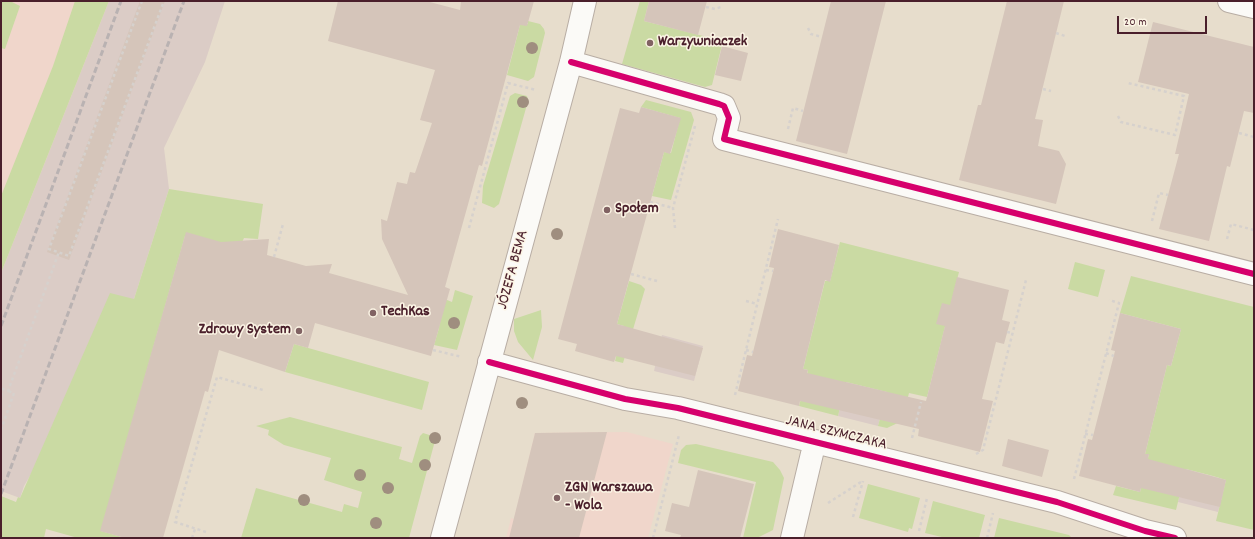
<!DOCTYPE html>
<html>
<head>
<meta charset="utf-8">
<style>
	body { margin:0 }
	#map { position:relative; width:1255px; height:539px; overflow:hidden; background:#e7ddcc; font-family:Dekko,sans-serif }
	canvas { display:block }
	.frame { position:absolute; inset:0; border:2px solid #4a1f2b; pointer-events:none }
	.scale { position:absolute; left:1117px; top:16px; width:90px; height:18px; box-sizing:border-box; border:2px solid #4a1f2b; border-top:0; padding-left:5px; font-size:12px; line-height:14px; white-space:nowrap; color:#4a1f2b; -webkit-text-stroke:3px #fcf5e5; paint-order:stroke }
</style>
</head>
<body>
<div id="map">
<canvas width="1255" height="539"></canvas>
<div class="frame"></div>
<div class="scale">20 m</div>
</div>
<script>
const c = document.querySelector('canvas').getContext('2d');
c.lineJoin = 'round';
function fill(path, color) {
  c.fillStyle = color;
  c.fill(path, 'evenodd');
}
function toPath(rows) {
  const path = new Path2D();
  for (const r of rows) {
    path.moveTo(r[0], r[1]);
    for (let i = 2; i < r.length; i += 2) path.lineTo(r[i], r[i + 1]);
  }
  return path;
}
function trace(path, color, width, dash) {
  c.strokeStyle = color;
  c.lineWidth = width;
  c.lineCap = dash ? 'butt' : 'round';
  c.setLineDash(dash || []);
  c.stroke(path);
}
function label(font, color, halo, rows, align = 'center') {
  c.font = font + ' Dekko,sans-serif';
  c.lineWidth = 3;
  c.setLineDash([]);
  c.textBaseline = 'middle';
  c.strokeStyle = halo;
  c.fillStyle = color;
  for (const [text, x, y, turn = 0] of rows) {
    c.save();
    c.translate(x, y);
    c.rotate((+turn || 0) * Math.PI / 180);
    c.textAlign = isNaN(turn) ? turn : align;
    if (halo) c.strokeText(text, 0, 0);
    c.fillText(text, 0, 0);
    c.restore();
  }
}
const built = toPath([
	[1,1,109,1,1,273],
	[627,432,673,444,648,538,506,538,511,518,514,519,535,433]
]);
const industrial = toPath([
	[109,1,225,1,205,62,164,148,169,189,134,299,24,486,20,498,1,491,1,273],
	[662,335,703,346,694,381,654,371],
	[846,382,887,392,878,426,838,416],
	[1186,469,1226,480,1218,512,1178,502]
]);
const green = toPath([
	[1,1,10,1,20,6,5,49,1,48],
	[75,1,109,1,1,273,1,196,53,66],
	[640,1,649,1,644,21,723,41,712,85,705,87,622,64],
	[528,21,540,24,544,29,545,33,534,77,528,81,507,75,520,25,528,24],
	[515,93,527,96,528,101,499,204,494,208,482,203,483,186,510,96],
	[646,100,691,112,694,120,671,200,652,196,664,152,671,153,680,118,641,107],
	[169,189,263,204,258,239,244,238,238,251,185,236,101,531,125,538,78,538,46,529,44,538,1,538,1,496,16,502,18,497,20,498,110,293,134,299],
	[840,242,959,272,927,397,909,393,902,421,887,428,878,426,887,392,846,382,838,416,799,406,808,370,803,369,825,281,830,281],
	[1075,262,1105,270,1098,297,1068,289],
	[1131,276,1254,307,1254,530,1216,521,1226,480,1213,476,1186,469,1176,510,1113,495,1116,486,1140,492,1149,454,1145,454,1167,365,1171,366,1181,329,1120,313],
	[629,281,641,285,645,289,623,363,615,361,624,326,617,324],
	[455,290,473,296,457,350,434,345,439,328,442,298,452,302],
	[541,310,542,327,533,360,518,342,514,331,514,319],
	[294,344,429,382,422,410,285,372],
	[290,417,402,447,399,459,412,463,420,436,423,433,436,437,409,538,241,538,256,488,342,512,344,504,358,508,362,492,324,480,331,458,284,445,268,435,269,430,256,426],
	[696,444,773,462,780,470,784,478,773,530,757,538,743,538,756,482,678,463,681,450,686,445],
	[868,484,920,498,912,529,909,528,908,532,859,518],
	[933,501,985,515,979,538,946,538,925,533],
	[999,518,1069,535,1072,538,994,538]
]);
const building = toPath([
	[140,1,165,1,69,260,47,252],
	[338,1,426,1,460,10,461,1,534,1,527,26,520,25,482,166,479,165,445,287,450,289,431,356,315,323,308,348,294,344,285,372,219,350,208,392,205,391,163,538,125,538,100,531,186,232,221,242,269,239,267,255,306,266,332,264,329,273,408,295,382,239,381,219,387,221,397,182,407,184,410,172,415,173,432,123,420,120,435,70,328,41],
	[649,1,707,1,698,35,644,21],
	[831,1,886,1,847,154,796,141],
	[1007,1,1064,1,1035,119,1043,120,1038,146,1059,151,1066,164,1056,204,959,180,978,105,981,105],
	[1153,22,1254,47,1254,113,1244,111,1230,167,1227,166,1209,241,1159,229,1179,154,1175,154,1189,94,1138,82],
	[722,46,748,53,741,81,715,75],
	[641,107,681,118,670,154,664,152,617,324,703,348,695,376,616,356,614,362,575,351,577,344,558,339,620,108,639,113],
	[778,229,839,245,830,282,825,280,803,369,808,370,807,373,926,401,945,326,936,324,942,303,950,305,957,277,1009,290,1002,320,1010,322,1004,344,996,342,982,399,993,401,980,452,918,436,919,429,800,401,799,406,738,391,747,355,752,356,774,268,769,267],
	[1120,313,1181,329,1171,366,1167,365,1145,454,1149,454,1148,459,1226,480,1220,507,1141,488,1140,492,1079,476,1088,439,1092,440,1115,351,1111,350],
	[607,432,579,538,509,538,535,433],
	[1008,439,1049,450,1042,477,1002,466],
	[698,470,754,484,740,538,680,538,681,535,665,531,672,503,689,507]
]);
const path = toPath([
	[142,1,49,249,69,256,164,1],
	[706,7,715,9,721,7],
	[808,28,811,34,822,37],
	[1056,33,1065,36],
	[1043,89,1051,91],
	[1118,116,1121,122,1175,135,1184,96,1128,83],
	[788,129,793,108,803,111],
	[1239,133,1254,137],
	[650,202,673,208],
	[1152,221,1159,193,1168,195],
	[469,228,508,83,536,90],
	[675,228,673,208,695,126],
	[1227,239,1231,224,1254,230],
	[274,257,283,224],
	[766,270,773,271],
	[631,274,657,281],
	[746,301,757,304],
	[1007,332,1013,333],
	[433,350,462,357],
	[746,350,753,352],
	[1106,353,1114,356],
	[735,395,778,219],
	[1,396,3,389,8,391,59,252],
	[1,430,14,393,8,391],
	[1085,434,1093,435],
	[912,438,921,402],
	[976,454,983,450,1026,280],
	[1074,479,1119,303,1109,300],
	[828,503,861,482],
	[853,517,863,481],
	[919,531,927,498],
	[206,532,175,522,217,377,263,390],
	[57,538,65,538],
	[192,538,195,529],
	[653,538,679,435],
	[987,538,993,513]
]);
const minor = toPath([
	[1229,1,1254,7],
	[571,62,719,104,724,106,729,118,724,139,1254,274],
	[489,362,625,399,678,408,1057,502,1145,531,1175,538],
	[442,538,571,62,585,1],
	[792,538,815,441]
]);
const rail = toPath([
	[1,326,121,1],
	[1,494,184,1]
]);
const cycleway = toPath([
	[571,62,719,104,724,106,729,118,724,139,1254,274],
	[489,362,625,399,678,408,1057,502,1145,531,1175,538]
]);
const trees = [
	[532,48],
	[523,102],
	[557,234],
	[454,323],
	[522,403],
	[435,438],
	[425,465],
	[360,475],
	[388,488],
	[304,500],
	[376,523]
];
const markers = [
	[650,43,4,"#816263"],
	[607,210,4,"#816263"],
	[373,313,4,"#816263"],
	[299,331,4,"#816263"],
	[557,498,4,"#816263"]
];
const poiNames = [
	["Warzywniaczek",658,43],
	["Społem",615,210],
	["TechKas",381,313],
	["Zdrowy System",291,331,"right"],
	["ZGN Warszawa",565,489],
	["- Wola",565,507]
];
const streetNames = [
	["JÓZEFA BEMA",514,270,-75],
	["JANA SZYMCZAKA",836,434,14]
];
fill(built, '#f0d6cb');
fill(industrial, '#dbccc6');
fill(green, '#cadaa3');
fill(building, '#d5c5ba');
trace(minor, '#b8ada4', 24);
trace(path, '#d6d1cd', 2.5, [3, 3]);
trace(minor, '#fbfaf7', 22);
trace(rail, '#b9b2b2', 3, [6, 3]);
trace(cycleway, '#d6006c', 6);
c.fillStyle = '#9f8e7f';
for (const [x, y] of trees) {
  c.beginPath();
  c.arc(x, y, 6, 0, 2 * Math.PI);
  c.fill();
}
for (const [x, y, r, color] of markers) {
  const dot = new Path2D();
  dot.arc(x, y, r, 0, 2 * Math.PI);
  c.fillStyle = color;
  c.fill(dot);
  trace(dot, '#fcf5e5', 1.5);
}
label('bold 16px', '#4a1f2b', '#fcf5e5', poiNames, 'left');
label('16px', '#4a1f2b', '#fcf5e5', streetNames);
</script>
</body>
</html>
